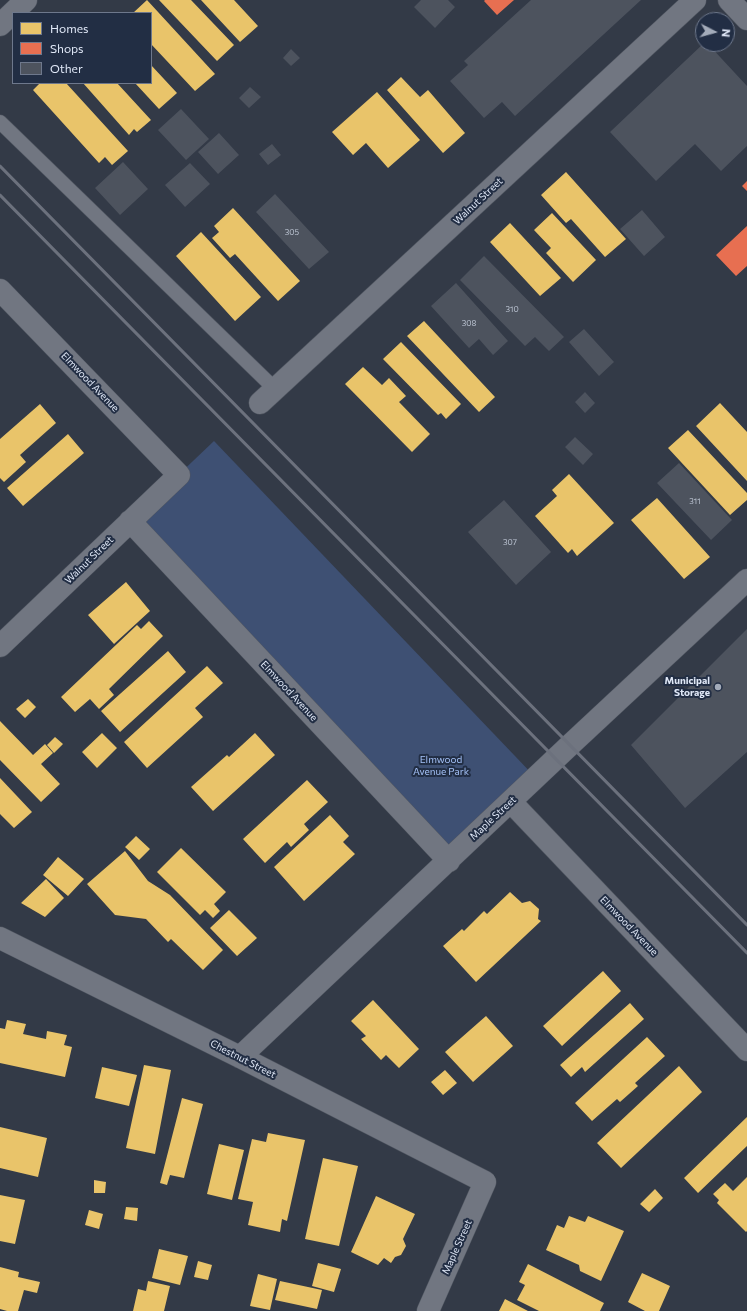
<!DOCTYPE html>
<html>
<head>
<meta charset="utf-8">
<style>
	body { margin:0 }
	#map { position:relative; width:747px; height:1311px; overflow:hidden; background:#333a47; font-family:Commissioner,sans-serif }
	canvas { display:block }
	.legend { position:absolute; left:12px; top:12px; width:140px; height:72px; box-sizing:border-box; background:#222e44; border:1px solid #6e788c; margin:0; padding:5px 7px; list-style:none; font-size:12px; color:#e0e8f7 }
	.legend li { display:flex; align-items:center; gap:8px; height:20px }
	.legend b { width:20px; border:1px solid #6e788c }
	.north { position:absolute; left:695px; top:12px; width:40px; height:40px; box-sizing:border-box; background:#222e44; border:1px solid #6e788c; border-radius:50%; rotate:96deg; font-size:11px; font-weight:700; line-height:16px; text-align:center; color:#e0e8f7 }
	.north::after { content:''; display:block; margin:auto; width:14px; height:18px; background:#a3abb9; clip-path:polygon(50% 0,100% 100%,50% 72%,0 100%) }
</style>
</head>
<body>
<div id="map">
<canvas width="747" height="1311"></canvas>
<ul class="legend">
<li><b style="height:11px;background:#e9c46a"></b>Homes</li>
<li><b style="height:11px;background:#e76f51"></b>Shops</li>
<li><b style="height:11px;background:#4d535e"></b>Other</li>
</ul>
<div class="north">N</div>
</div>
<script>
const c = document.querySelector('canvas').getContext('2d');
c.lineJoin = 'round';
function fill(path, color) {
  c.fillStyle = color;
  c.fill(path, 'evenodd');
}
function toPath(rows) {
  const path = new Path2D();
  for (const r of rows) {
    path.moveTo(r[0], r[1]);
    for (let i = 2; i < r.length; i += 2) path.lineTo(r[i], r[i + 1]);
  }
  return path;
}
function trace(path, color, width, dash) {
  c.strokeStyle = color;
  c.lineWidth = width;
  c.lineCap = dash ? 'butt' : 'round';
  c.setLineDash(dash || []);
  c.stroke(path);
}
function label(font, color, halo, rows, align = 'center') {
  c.font = font + ' Commissioner,sans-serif';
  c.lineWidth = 4;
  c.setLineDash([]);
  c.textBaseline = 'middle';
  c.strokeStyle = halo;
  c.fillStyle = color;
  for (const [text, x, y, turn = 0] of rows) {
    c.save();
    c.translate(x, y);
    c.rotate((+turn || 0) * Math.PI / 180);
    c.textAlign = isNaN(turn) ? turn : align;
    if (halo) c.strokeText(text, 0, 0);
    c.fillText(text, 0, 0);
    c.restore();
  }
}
const green = toPath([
	[214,441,536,778,449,861,130,521]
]);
const homes = toPath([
	[147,0,215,74,195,91,151,44,151,13,133,13],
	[159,0,191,0,234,45,217,61],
	[201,0,234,0,258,26,240,42],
	[151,65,177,93,159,109,135,83,151,83],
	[401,77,420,97,428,90,465,133,443,153,387,90],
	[40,83,66,83,128,151,112,165,105,157,99,163,33,90],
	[83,83,117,83,151,120,137,132,134,129,129,135],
	[377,92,420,140,388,168,366,143,353,155,332,132],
	[566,172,626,239,605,257,571,219,566,223,541,195],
	[233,208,300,281,278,301,235,254,230,258,212,238,219,232,214,226],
	[552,213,596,260,573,282,546,253,551,248,534,230],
	[510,223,561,278,540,296,490,242],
	[201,232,261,297,235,321,176,256],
	[424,321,495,397,479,412,407,336],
	[401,342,461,404,446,419,441,413,438,415,383,359],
	[363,367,382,385,389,378,406,396,399,402,430,434,412,452,345,384],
	[720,403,747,432,747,481,696,426],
	[40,404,56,423,20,455,26,462,4,482,0,478,0,439],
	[688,430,747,493,747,500,730,515,668,448],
	[68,434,84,453,23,506,7,488],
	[569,474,614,523,577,556,572,549,568,553,535,516,557,496,552,490],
	[657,498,710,557,684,579,631,520],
	[126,582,150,611,114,644,88,615],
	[149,621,163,636,109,689,114,695,99,709,90,699,75,712,61,697,137,625,141,629],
	[168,651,186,672,120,732,101,711],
	[207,666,223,683,195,708,203,717,147,768,124,742],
	[28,699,36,707,25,718,16,709],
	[0,721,33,755,45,744,53,753,41,764,60,784,41,802,0,760],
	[102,733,117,748,97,768,82,752],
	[255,733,275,755,213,811,191,787,227,755,229,757],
	[55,737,63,744,54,753,47,745],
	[0,778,32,812,14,828,0,814],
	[307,780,328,802,304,824,309,830,291,847,287,842,265,863,243,839],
	[330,815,349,836,343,842,355,854,304,901,274,867],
	[136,836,150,849,139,860,125,847],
	[181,848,226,892,214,904,220,911,213,918,205,910,200,915,157,872],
	[125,851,148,881,170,895,223,950,203,970,171,939,168,942,146,919,115,915,87,884],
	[58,857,84,879,68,896,43,875],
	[46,879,64,898,45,917,21,903],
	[510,892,522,903,530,901,539,909,538,919,541,921,476,982,443,946,462,929,464,931,484,911,487,914],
	[229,910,257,938,237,956,210,928],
	[603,971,621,991,562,1046,543,1026],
	[373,1000,419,1049,399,1068,386,1055,381,1060,361,1039,366,1036,351,1021],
	[630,1003,644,1019,585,1072,582,1067,571,1077,560,1065],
	[486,1016,513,1046,473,1082,445,1052],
	[7,1020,26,1024,23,1034,46,1039,47,1031,67,1035,64,1045,72,1047,65,1077,0,1063,0,1028,5,1029],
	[647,1037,665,1056,635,1083,638,1086,620,1102,617,1099,592,1121,575,1103],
	[144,1065,171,1070,155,1154,126,1148],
	[679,1066,702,1092,621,1168,597,1143],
	[102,1067,137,1075,129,1106,95,1098],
	[445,1070,457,1083,443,1095,431,1082],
	[182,1098,203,1104,184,1178,170,1175,167,1185,160,1183],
	[747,1117,747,1146,698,1193,684,1178],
	[0,1127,47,1138,38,1177,0,1168],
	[268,1133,305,1140,287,1221,282,1219,280,1232,248,1225,253,1202,238,1199,252,1139,266,1142],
	[219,1144,244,1150,232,1200,207,1194],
	[323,1158,358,1166,339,1246,305,1239],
	[747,1177,747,1231,746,1232,717,1203,719,1200,713,1194,725,1183,733,1191],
	[94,1180,106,1182,105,1193,94,1193],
	[655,1189,663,1198,649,1212,640,1204],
	[0,1195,25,1200,15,1244,0,1241],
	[376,1196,415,1214,403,1239,406,1246,401,1255,395,1257,391,1263,384,1258,378,1265,351,1252],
	[126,1207,138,1208,137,1221,124,1219],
	[89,1210,103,1214,99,1229,85,1225],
	[569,1216,585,1222,588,1216,624,1231,601,1281,580,1271,579,1265,546,1250,557,1225,564,1228],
	[159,1249,188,1256,180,1285,152,1278],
	[198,1261,212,1265,208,1280,194,1277],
	[318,1263,341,1269,334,1292,312,1286],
	[528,1264,604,1303,600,1311,539,1311,517,1300,525,1285,519,1282],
	[0,1267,19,1272,18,1277,40,1282,37,1293,24,1290,18,1311,7,1311,0,1309],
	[642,1273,670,1286,659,1311,645,1311,628,1302],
	[258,1274,277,1279,270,1310,250,1306],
	[148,1281,170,1286,164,1311,133,1311,138,1289,146,1291],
	[280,1281,322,1290,317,1309,275,1300],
	[505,1299,528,1311,499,1311]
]);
const shops = toPath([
	[485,0,514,0,497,15,484,1],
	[747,181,747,191,742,186],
	[747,226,747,266,736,276,716,255]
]);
const building = toPath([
	[421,0,448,0,455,7,435,28,414,7],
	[531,0,641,0,515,116,502,102,484,118,450,81,468,65,464,61],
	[703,44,708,44,747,86,747,146,721,171,695,144,656,181,610,132],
	[291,49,300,58,291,66,283,58],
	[250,87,261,97,249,108,239,98],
	[181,109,209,139,186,160,158,130],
	[219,133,239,155,218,174,198,152],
	[272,144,281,155,268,165,259,154],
	[123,162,148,189,120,215,95,188],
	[190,163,210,184,185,207,165,185],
	[275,194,329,252,309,269,256,212],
	[642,210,665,237,644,256,620,229],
	[484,256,564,337,549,351,535,337,525,346,460,280],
	[456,283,508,341,493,355,479,339,469,348,431,306],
	[584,329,614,362,599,376,569,342],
	[585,392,595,403,585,413,575,402],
	[575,437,593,454,583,465,565,447],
	[679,463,732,520,711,540,657,483],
	[504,500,551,552,516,585,468,532],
	[747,629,747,752,685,808,631,745]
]);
const lane = toPath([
	[0,122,275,389]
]);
const street = toPath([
	[0,25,26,0],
	[0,290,179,475,0,646],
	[260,403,695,0],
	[130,521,449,861],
	[511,802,747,1050],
	[0,938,240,1057,485,1182,428,1311],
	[240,1057,570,745,747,580]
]);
const secondary = toPath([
	[729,0,747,19]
]);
const rail = toPath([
	[0,166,747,925],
	[0,195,747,953]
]);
const markers = [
	[718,687,4,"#a3abb9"]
];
const numberNames = [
	["305",292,232],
	["310",512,309],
	["308",469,323],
	["311",695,501],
	["307",510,542]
];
const streetNames = [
	["Walnut Street",478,201,-43],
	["Elmwood Avenue",90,382,46],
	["Walnut Street",89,560,-44],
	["Elmwood Avenue",289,691,47],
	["Maple Street",493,818,-43],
	["Elmwood Avenue",629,926,46],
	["Chestnut Street",243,1059,27],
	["Maple Street",457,1247,-66]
];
const poiNames = [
	["Municipal",710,681],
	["Storage",710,693]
];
const parkNames = [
	["Elmwood",441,760],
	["Avenue Park",441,772]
];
fill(green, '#3e5073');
fill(homes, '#e9c46a');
fill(shops, '#e76f51');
fill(building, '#4d535e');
trace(lane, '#505661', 15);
trace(street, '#505661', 23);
trace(secondary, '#505661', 23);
trace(lane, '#717681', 14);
trace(street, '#717681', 22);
trace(secondary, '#717681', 22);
trace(rail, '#6c717d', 3);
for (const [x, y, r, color] of markers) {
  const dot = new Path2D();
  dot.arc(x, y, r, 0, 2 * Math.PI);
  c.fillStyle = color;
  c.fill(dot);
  trace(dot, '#222e44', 1.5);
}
label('8px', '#bbc3d1', null, numberNames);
label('10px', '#e0e8f7', '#222e44', streetNames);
label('bold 10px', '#e0e8f7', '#222e44', poiNames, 'right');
label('10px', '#a3c0f6', '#222e44', parkNames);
</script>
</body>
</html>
